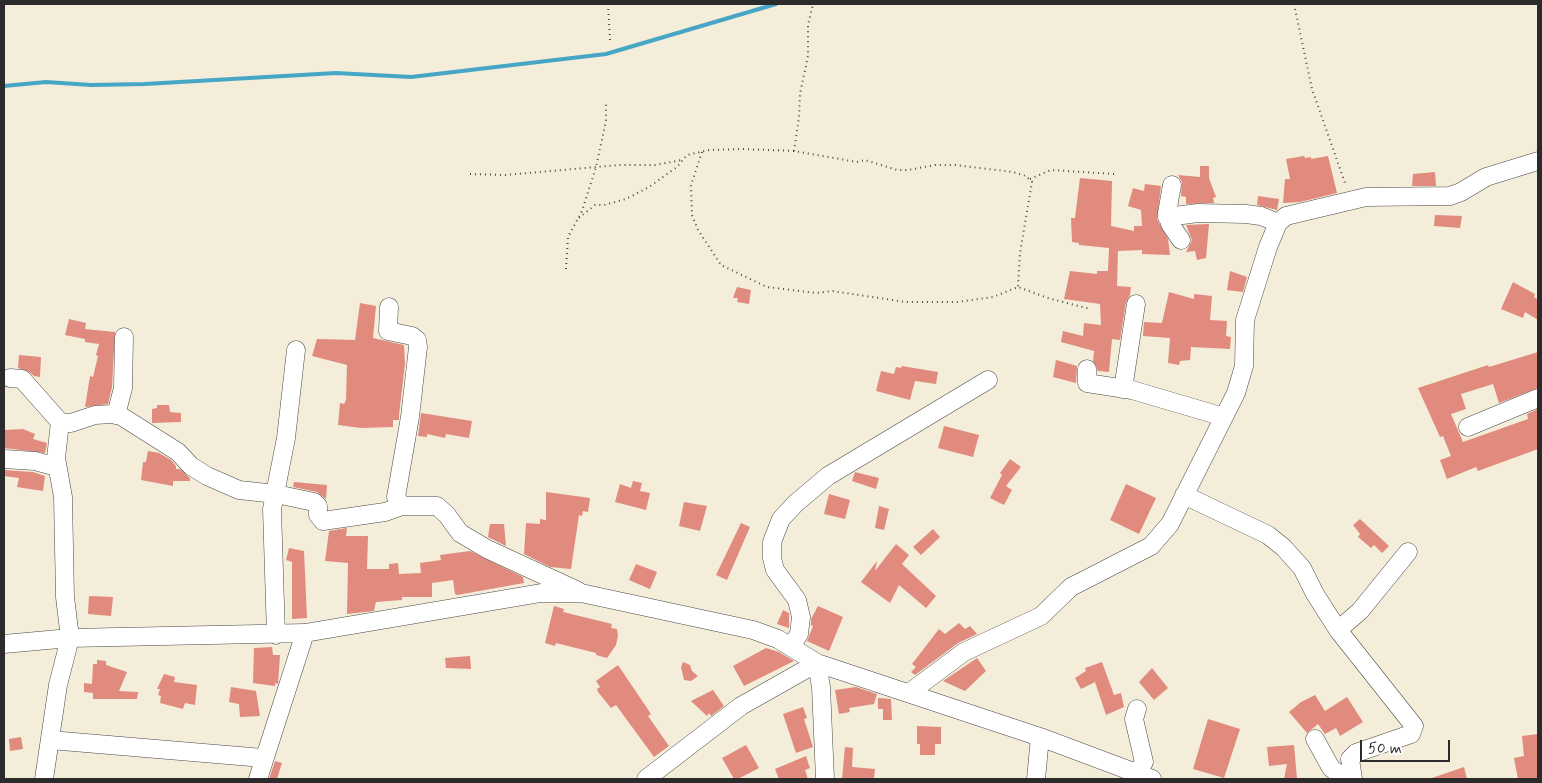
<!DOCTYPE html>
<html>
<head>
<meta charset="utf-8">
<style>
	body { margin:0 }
	#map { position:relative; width:1542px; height:783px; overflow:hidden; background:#f4edda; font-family:Mynerve,sans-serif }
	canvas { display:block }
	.frame { position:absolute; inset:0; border:5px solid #2b2b2b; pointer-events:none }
	.scale { position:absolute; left:1360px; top:740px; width:90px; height:22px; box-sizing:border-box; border:2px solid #2b2b2b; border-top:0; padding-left:6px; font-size:15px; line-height:18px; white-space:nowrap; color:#2b2b2b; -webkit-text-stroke:4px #fff; paint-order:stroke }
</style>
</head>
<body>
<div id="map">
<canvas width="1542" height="783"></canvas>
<div class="frame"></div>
<div class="scale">50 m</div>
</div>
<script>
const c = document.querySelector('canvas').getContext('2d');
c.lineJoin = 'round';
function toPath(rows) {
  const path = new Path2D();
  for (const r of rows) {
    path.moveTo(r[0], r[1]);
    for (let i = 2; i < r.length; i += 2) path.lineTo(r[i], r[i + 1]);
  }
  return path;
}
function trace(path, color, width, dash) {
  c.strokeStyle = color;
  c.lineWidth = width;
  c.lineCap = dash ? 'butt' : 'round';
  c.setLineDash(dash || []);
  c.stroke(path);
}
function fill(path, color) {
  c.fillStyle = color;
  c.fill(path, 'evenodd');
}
const stream = toPath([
	[4,86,46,82,91,85,145,84,336,73,411,77,606,54,776,4]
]);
const building = toPath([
	[1304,156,1305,158,1311,157,1311,159,1328,156,1337,193,1300,202,1283,203,1285,179,1290,179,1286,159],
	[1200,166,1209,166,1209,178,1216,197,1213,198,1214,203,1186,204,1186,197,1181,196,1182,182,1178,175,1200,177],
	[1435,172,1436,186,1412,186,1413,174],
	[1080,178,1112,181,1111,226,1134,231,1134,226,1142,226,1141,210,1128,206,1133,188,1144,191,1145,184,1161,186,1157,219,1168,239,1170,255,1142,254,1142,250,1118,251,1117,286,1131,287,1130,295,1126,302,1120,340,1112,339,1109,372,1098,371,1093,361,1094,351,1061,342,1063,331,1083,336,1084,323,1101,325,1100,304,1064,299,1070,271,1097,274,1097,271,1108,271,1109,248,1079,245,1079,243,1072,242,1071,218,1075,218],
	[1258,196,1279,199,1277,210,1257,205],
	[1435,215,1462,216,1460,228,1434,226],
	[1209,224,1206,258,1197,260,1195,251,1186,252,1192,240,1186,225],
	[1230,271,1247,277,1243,292,1227,290],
	[1513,282,1535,294,1534,297,1538,300,1538,320,1525,312,1523,318,1501,309],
	[737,287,751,290,749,304,737,302,738,298,733,298],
	[1169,292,1194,299,1194,294,1212,296,1210,320,1227,321,1226,336,1231,337,1230,349,1191,347,1190,360,1180,361,1179,365,1168,363,1170,338,1143,336,1144,322,1162,323],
	[360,303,376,306,373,338,404,345,405,364,399,415,399,420,393,420,393,427,361,428,338,425,340,403,344,404,346,400,347,365,312,356,317,339,355,340],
	[69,319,86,323,85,329,115,332,112,387,108,404,85,407,90,376,93,377,98,356,96,355,99,344,85,342,85,339,65,335],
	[1538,352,1538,388,1499,403,1493,384,1461,394,1466,409,1451,414,1463,442,1528,419,1527,414,1538,409,1538,449,1478,471,1476,467,1447,479,1440,460,1451,456,1443,436,1440,437,1418,388,1488,365,1489,367],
	[19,355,41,357,40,377,34,376,29,372,18,368],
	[1056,360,1077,366,1076,383,1053,377],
	[902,366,938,372,936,384,915,381,910,400,876,391,881,371,894,374,896,367,901,368],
	[157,405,169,405,170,412,181,413,181,422,152,423,152,409,157,408],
	[421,413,472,421,469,438,446,434,445,438,427,434,427,437,418,436],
	[944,426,979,435,973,457,938,448],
	[23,429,35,434,33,439,47,443,45,453,4,448,5,430],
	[148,451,159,453,171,460,176,466,176,469,180,469,190,478,190,481,173,481,173,486,141,480,143,462,146,462],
	[1010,459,1021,467,1006,486,1012,490,1004,505,990,498,1002,475,1000,473],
	[4,470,33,472,45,476,43,491,17,487,19,478,4,476],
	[855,472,879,478,876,489,852,481],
	[633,481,642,483,640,491,650,493,646,510,615,502,620,484,631,488],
	[294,482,327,485,326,499,317,492,293,487],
	[1126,484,1156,498,1139,534,1110,520],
	[546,492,590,498,588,512,583,511,582,516,579,515,571,569,550,567,524,554,526,523,540,524,540,519,546,520],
	[829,494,850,500,845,519,824,514],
	[684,502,707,506,700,531,679,526],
	[879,506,889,509,884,530,875,528],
	[1360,519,1389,546,1382,553,1374,545,1371,548,1358,537,1360,534,1353,525],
	[741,523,750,527,727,580,716,575],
	[490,524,504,524,506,546,488,537],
	[347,528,346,536,368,536,367,569,389,569,389,564,398,563,399,574,421,573,420,563,441,560,440,555,470,551,523,577,524,583,457,595,455,594,453,580,432,583,432,597,402,597,402,600,376,602,374,611,347,614,348,563,325,561,329,531],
	[933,529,940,537,921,555,913,547],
	[896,544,909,555,902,564,936,596,926,608,899,585,890,603,861,582,877,561,875,571],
	[289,548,304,551,307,618,292,619,292,562,286,560],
	[636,564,657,572,650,589,629,580],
	[89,596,113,597,111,616,88,614],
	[554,606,564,609,563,612,612,624,611,628,617,629,618,636,616,645,607,658,596,655,596,653,556,643,555,646,545,643],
	[818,606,843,617,829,651,807,641,813,626,811,625,811,619],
	[783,610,789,613,789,628,777,624],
	[959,623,965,629,970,626,977,634,958,643,915,675,911,672,916,667,912,664,939,629,945,634],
	[272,647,273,655,280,655,278,684,275,683,275,686,253,683,254,648],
	[766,648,779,652,794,661,744,686,733,666],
	[470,656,471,669,446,668,445,658],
	[977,658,986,671,965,691,943,681],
	[97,660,106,661,106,665,127,672,119,691,138,692,137,699,93,699,93,693,84,692,84,683,92,684,93,664,97,664],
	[683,662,690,665,692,671,698,676,691,681,684,680,681,667],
	[1102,662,1114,695,1121,693,1124,707,1106,715,1095,682,1081,689,1075,678,1086,671,1085,668],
	[618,665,651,714,648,716,669,746,654,757,616,705,611,708,598,692,597,689,600,687,596,681],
	[1152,668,1168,688,1154,700,1139,682],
	[164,674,175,677,174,682,197,685,195,705,185,703,183,709,160,703,161,696,158,695,160,689,157,689],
	[231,687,256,691,260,716,240,717,239,704,229,702],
	[856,687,877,694,874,704,849,708,850,712,839,714,835,690],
	[713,690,724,706,711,716,709,713,707,716,691,701],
	[1315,695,1325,711,1347,697,1363,722,1340,736,1336,728,1325,734,1318,724,1307,733,1289,712,1301,702],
	[878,698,891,699,892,720,883,720,883,709,878,709],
	[803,707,807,718,804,719,813,747,796,753,783,714],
	[1208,719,1240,729,1224,778,1193,769],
	[917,726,941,727,941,744,935,744,935,755,920,755,920,744,917,744],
	[1538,734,1538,779,1518,779,1514,758,1524,756,1522,736],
	[21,737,23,749,10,751,9,739],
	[746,745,759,768,738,779,734,779,722,758],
	[1294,745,1297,779,1284,779,1287,764,1269,766,1267,747],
	[845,747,853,748,852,767,875,769,874,779,842,779],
	[806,756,810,768,805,770,808,779,779,779,775,769],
	[275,761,282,763,277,779,269,779],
	[1464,767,1467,779,1432,779,1432,778]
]);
const path = toPath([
	[608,4,610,40],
	[1294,4,1312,89,1346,186],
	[794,151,799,117,800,94,808,56,808,25,813,4],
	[702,152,691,185,692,215,698,230,721,265,767,287,816,293,832,291,906,302,957,302,993,297,1018,287,1048,298,1090,309],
	[470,174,505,175,619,165,655,165,682,160],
	[1030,179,1051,170,1115,174],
	[579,218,595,205,604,205,626,199,649,187,677,167,687,155,709,150,743,149,794,151,857,162,865,160,897,170,908,170,935,165,955,165,1013,172,1026,176,1032,182,1020,253,1018,287],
	[566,269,568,237,582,211,596,167,606,121,606,102]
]);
const minor = toPath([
	[1172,185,1167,213,1170,224,1181,240],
	[1167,217,1198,213,1246,214,1261,216,1278,223],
	[389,307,388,331,412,336,417,340,418,347,410,417,396,497,402,506,437,506,447,515,460,533,487,549,578,591],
	[1087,369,1087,383,1132,390,1224,417],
	[10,378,22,379,60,422,71,423,95,415,113,414,121,416,178,452,191,466,207,476,239,490,276,494,314,502,318,506,318,515,323,521,385,512,402,506],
	[1123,389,1136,304],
	[116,415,123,388,124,337],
	[1468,427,1538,398],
	[4,459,35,461,57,467],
	[1184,495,1268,535,1283,547,1302,568,1315,594,1338,630,1414,726,1411,734,1356,753,1350,759,1353,779],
	[1338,630,1360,611,1408,552],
	[276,635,272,509,286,438,296,350],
	[4,644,70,638,305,633,541,593,581,593,753,630,778,639,817,663,821,687,825,779],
	[791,647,799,634,801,617,797,600,775,570,772,558,772,542,781,519,796,503,828,476,988,380],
	[909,693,964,652,1041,616,1071,587,1151,546,1170,524,1236,393,1244,366,1245,320,1268,247,1278,223,1286,216,1366,197,1450,196,1461,192,1486,177,1538,161],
	[1315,739,1331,768,1345,779],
	[50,740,263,758],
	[1137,773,1144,762,1134,719,1137,709],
	[44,779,58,685,70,638,65,597,63,497,56,458,60,422],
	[258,779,305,633],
	[646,779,741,706,817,663,1040,737,1152,779],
	[1036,779,1040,737]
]);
trace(stream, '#47a6c6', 4);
fill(building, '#e18a7e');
trace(minor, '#494845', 19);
trace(path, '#494845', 2, [1, 4]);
trace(minor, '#fff', 18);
</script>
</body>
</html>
